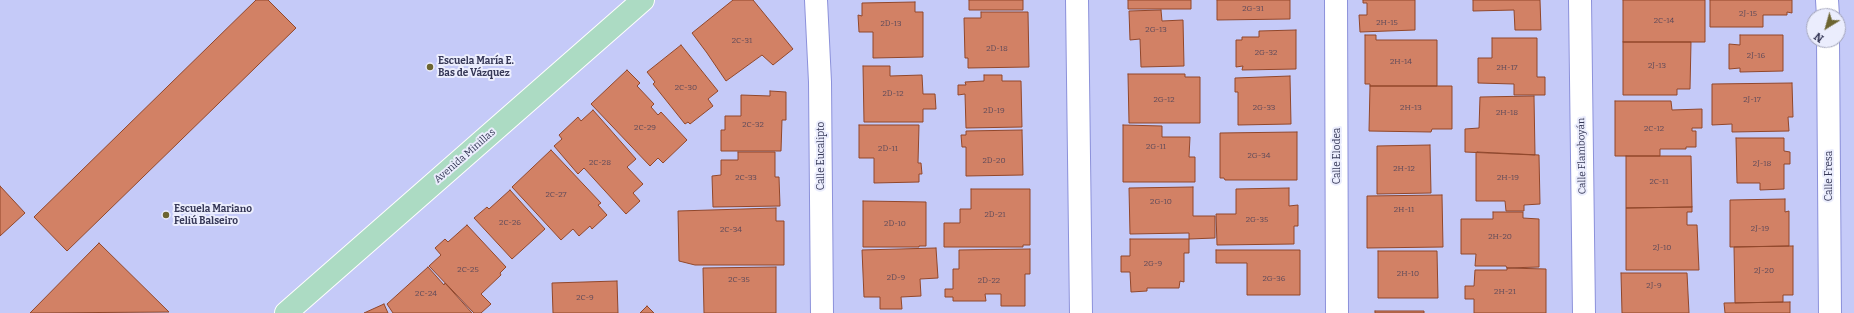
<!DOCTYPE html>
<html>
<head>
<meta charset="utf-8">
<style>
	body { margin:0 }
	#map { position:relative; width:1854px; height:313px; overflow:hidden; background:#c5caf8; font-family:Bitter,serif }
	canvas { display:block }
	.north { position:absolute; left:1806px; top:8px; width:40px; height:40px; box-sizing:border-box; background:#ebedfd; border:1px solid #a3a5bb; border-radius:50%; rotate:217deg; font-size:11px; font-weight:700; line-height:16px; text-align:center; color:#363857 }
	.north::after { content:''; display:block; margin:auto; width:14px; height:18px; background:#6d6531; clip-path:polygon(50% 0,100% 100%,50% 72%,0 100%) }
</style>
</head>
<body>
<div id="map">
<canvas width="1854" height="313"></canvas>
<div class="north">N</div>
</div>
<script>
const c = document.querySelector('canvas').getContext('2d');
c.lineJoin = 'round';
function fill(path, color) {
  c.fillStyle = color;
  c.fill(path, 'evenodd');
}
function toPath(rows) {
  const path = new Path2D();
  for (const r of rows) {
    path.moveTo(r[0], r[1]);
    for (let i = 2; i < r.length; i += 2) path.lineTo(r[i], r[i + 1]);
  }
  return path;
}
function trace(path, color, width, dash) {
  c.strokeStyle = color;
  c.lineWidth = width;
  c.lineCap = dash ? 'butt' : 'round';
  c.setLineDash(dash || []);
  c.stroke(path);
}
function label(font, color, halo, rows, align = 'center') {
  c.font = font + ' Bitter,serif';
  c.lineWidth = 4;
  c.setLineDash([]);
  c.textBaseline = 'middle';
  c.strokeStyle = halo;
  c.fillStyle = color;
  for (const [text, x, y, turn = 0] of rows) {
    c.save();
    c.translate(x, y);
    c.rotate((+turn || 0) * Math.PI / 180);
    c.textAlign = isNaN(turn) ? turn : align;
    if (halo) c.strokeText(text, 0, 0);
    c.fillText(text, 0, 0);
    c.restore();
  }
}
const building = toPath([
	[256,0,268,0,296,28,67,251,34,217,256,0],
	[733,0,753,0,793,49,773,65,762,55,726,81,707,53,692,33,733,0],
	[969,0,1023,0,1023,10,969,10,969,0],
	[1128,0,1191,0,1191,9,1128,9,1128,0],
	[1217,0,1290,0,1290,19,1217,20,1217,0],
	[1363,0,1415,0,1415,30,1360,32,1359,15,1367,15,1367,3,1363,3,1363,0],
	[1473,0,1540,0,1541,30,1515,30,1514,10,1473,11,1473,0],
	[1623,0,1705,0,1705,42,1623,42,1623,0],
	[1710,0,1792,0,1792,13,1787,12,1787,15,1763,15,1763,27,1710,27,1710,0],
	[915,2,915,12,923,12,923,57,873,58,873,32,859,32,858,15,862,16,862,3,915,2],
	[1161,10,1162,21,1183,20,1184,66,1141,67,1140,39,1130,40,1129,11,1161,10],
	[981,12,1028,12,1029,67,968,68,968,58,965,58,964,18,981,18,981,12],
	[1296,30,1296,69,1242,70,1243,66,1236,67,1236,40,1242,40,1242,37,1259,37,1259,31,1296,30],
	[1365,35,1376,35,1376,40,1437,40,1437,86,1370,86,1370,84,1365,84,1365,35],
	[1740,35,1783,35,1783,71,1740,72,1740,68,1729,69,1729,44,1740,45,1740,35],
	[1492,38,1537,38,1537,77,1545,77,1545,95,1514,95,1514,84,1478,83,1478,58,1492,58,1492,38],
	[1623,42,1691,42,1690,89,1677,89,1677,95,1623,95,1623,42],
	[681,45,718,91,708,99,713,106,690,124,688,122,685,124,653,84,655,82,647,72,681,45],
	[863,66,890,66,890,76,922,75,923,94,935,94,936,109,923,109,923,122,864,122,863,66],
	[627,70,640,83,637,86,654,104,651,107,658,115,661,112,687,140,663,163,658,158,650,166,591,104,627,70],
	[1128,74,1185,74,1185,77,1200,77,1200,123,1129,123,1128,74],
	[984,75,1002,75,1002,81,1021,81,1022,127,966,128,965,94,958,95,958,85,966,85,965,82,984,81,984,75],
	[1290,76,1291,124,1238,125,1238,92,1235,92,1235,78,1290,76],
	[1792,83,1793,117,1788,117,1789,131,1732,132,1732,124,1712,125,1712,84,1792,83],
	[1370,86,1452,86,1452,129,1432,129,1431,132,1369,131,1370,86],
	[770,91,786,92,786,120,782,120,781,151,721,151,721,130,725,130,725,116,741,116,741,95,770,96,770,91],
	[1534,96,1535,155,1465,152,1465,129,1479,128,1480,97,1534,96],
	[1615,101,1671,101,1672,110,1702,109,1702,128,1692,128,1692,131,1696,131,1696,147,1686,147,1686,149,1660,149,1660,156,1615,156,1615,101],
	[593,110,636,159,627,167,643,184,633,193,640,201,626,214,584,168,578,174,554,146,562,139,559,135,578,117,581,121,593,110],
	[859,125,919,125,918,163,921,163,922,174,919,174,919,182,874,183,874,158,859,158,859,125],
	[1123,125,1162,126,1162,137,1190,137,1189,157,1195,157,1195,182,1123,182,1123,125],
	[1022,130,1023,175,966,176,966,147,962,147,961,135,966,135,966,131,1022,130],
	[1297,132,1297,180,1225,180,1224,178,1220,178,1220,133,1297,132],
	[1736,138,1784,138,1784,151,1790,152,1790,164,1784,164,1784,189,1760,190,1760,183,1737,183,1736,138],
	[1430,145,1431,193,1377,194,1377,146,1430,145],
	[551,150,601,203,598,205,607,215,592,229,590,226,579,236,573,229,561,240,512,187,551,150],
	[738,152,775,152,775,177,779,177,780,206,713,207,712,176,721,175,721,160,738,160,738,152],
	[1477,152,1539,155,1540,204,1524,205,1524,211,1506,211,1505,201,1476,201,1476,153,1477,152],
	[1626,156,1691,156,1692,207,1626,208,1626,156],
	[0,186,25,213,0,236,0,186],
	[1193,187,1193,216,1215,216,1215,238,1189,239,1189,233,1130,234,1129,188,1193,187],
	[1289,188,1289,206,1298,205,1298,226,1294,226,1294,244,1217,245,1216,214,1236,214,1236,189,1289,188],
	[971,189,1030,189,1030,245,1023,245,1023,247,944,247,944,223,960,223,960,209,971,209,971,189],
	[510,190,545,229,512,259,474,218,487,207,489,209,510,190],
	[1442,195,1443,247,1367,248,1367,196,1442,195],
	[1785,199,1785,212,1789,211,1789,246,1730,247,1730,200,1785,199],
	[863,201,926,202,926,246,919,246,919,247,863,247,863,201],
	[1692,207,1692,212,1687,212,1687,225,1697,225,1699,270,1626,270,1626,208,1692,207],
	[776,208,776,221,784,221,784,265,695,265,679,261,678,211,776,208],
	[1493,212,1523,212,1523,218,1539,219,1539,267,1507,268,1506,266,1475,266,1476,254,1461,254,1461,219,1493,219,1493,212],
	[467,225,506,267,500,273,501,275,481,294,491,304,481,313,474,313,429,266,441,255,435,248,445,239,448,242,467,225],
	[1130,239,1189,239,1189,253,1184,253,1184,282,1180,281,1179,288,1147,288,1147,291,1131,292,1130,272,1121,272,1121,256,1130,256,1130,239],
	[99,243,169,312,30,313,99,243],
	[1793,246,1793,295,1783,295,1783,302,1735,303,1734,247,1793,246],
	[936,248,938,278,920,279,921,296,901,297,902,309,880,309,880,297,864,297,862,250,936,248],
	[1030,249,1030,274,1025,274,1025,306,1001,306,1001,294,985,294,986,301,953,301,953,297,945,297,945,289,953,289,953,269,959,269,959,250,1030,249],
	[1216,250,1300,250,1300,295,1247,295,1247,263,1216,263,1216,250],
	[1378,251,1437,251,1438,298,1378,298,1378,251],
	[428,267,444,285,445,283,472,313,393,313,387,304,428,267],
	[776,267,776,313,704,313,703,268,776,267],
	[1507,268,1546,269,1546,313,1474,313,1474,299,1465,299,1465,286,1474,286,1475,270,1507,270,1507,268],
	[1621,273,1687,273,1689,313,1622,313,1621,273],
	[617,281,618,313,553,313,552,283,617,281],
	[1790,302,1790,313,1725,313,1724,303,1790,302],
	[384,304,388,313,364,313,384,304],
	[647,306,654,313,640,313,647,306],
	[1375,311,1424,311,1424,313,1375,313,1375,311]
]);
const minor = toPath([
	[816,0,820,82,822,313],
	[1077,0,1081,313],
	[1336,0,1337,313],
	[1580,0,1584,313],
	[1827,0,1828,16],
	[1828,40,1830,313]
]);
const major = toPath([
	[286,313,643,0]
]);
const markers = [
	[430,67,4,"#6d6531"],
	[166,215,4,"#6d6531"]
];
const numberNames = [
	["2G-31",1253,9],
	["2J-15",1748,14],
	["2C-14",1664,21],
	["2H-15",1387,23],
	["2D-13",891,24],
	["2G-13",1156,30],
	["2C-31",742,41],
	["2D-18",997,49],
	["2G-32",1266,53],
	["2J-16",1756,56],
	["2H-14",1401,62],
	["2J-13",1657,66],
	["2H-17",1507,68],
	["2C-30",686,88],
	["2D-12",893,94],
	["2G-12",1164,100],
	["2J-17",1752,100],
	["2G-33",1264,108],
	["2H-13",1411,108],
	["2D-19",994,111],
	["2H-18",1507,113],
	["2C-32",753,125],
	["2C-29",645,128],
	["2C-12",1654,129],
	["2G-11",1156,147],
	["2D-11",888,149],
	["2G-34",1259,156],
	["2D-20",994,161],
	["2C-28",600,163],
	["2J-18",1762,164],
	["2H-12",1404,169],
	["2C-33",746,178],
	["2H-19",1508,178],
	["2C-11",1659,182],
	["2C-27",556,195],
	["2G-10",1161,202],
	["2H-11",1404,210],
	["2D-21",995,215],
	["2G-35",1257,220],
	["2C-26",510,223],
	["2D-10",895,224],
	["2J-19",1760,229],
	["2C-34",731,230],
	["2H-20",1500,237],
	["2J-10",1662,248],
	["2G-9",1153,264],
	["2C-25",468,270],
	["2J-20",1764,271],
	["2H-10",1408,274],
	["2D-9",896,278],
	["2G-36",1274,279],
	["2C-35",739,280],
	["2D-22",989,281],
	["2J-9",1654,286],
	["2H-21",1505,292],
	["2C-24",426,294],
	["2C-9",585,298]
];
const poiNames = [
	["Escuela María E.",438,61],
	["Bas de Vázquez",438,73],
	["Escuela Mariano",174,209],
	["Feliú Balseiro",174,221]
];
const streetNames = [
	["Avenida Minillas",465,156,-41],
	["Calle Eucalipto",821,156,-90],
	["Calle Elodea",1337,156,-90],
	["Calle Flamboyán",1582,156,-91],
	["Calle Fresa",1829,176,-90]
];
fill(building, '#d28165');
trace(building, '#91472b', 1);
trace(minor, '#8c91da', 24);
trace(major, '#fff', 24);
trace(minor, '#fff', 22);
trace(major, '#acdbc3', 22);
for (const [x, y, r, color] of markers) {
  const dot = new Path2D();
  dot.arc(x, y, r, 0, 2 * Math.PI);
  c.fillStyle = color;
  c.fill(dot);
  trace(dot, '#ebedfd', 1.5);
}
label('8px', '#5d4a5a', null, numberNames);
label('bold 10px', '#363857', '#ebedfd', poiNames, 'left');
label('10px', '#363857', '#ebedfd', streetNames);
</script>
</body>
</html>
